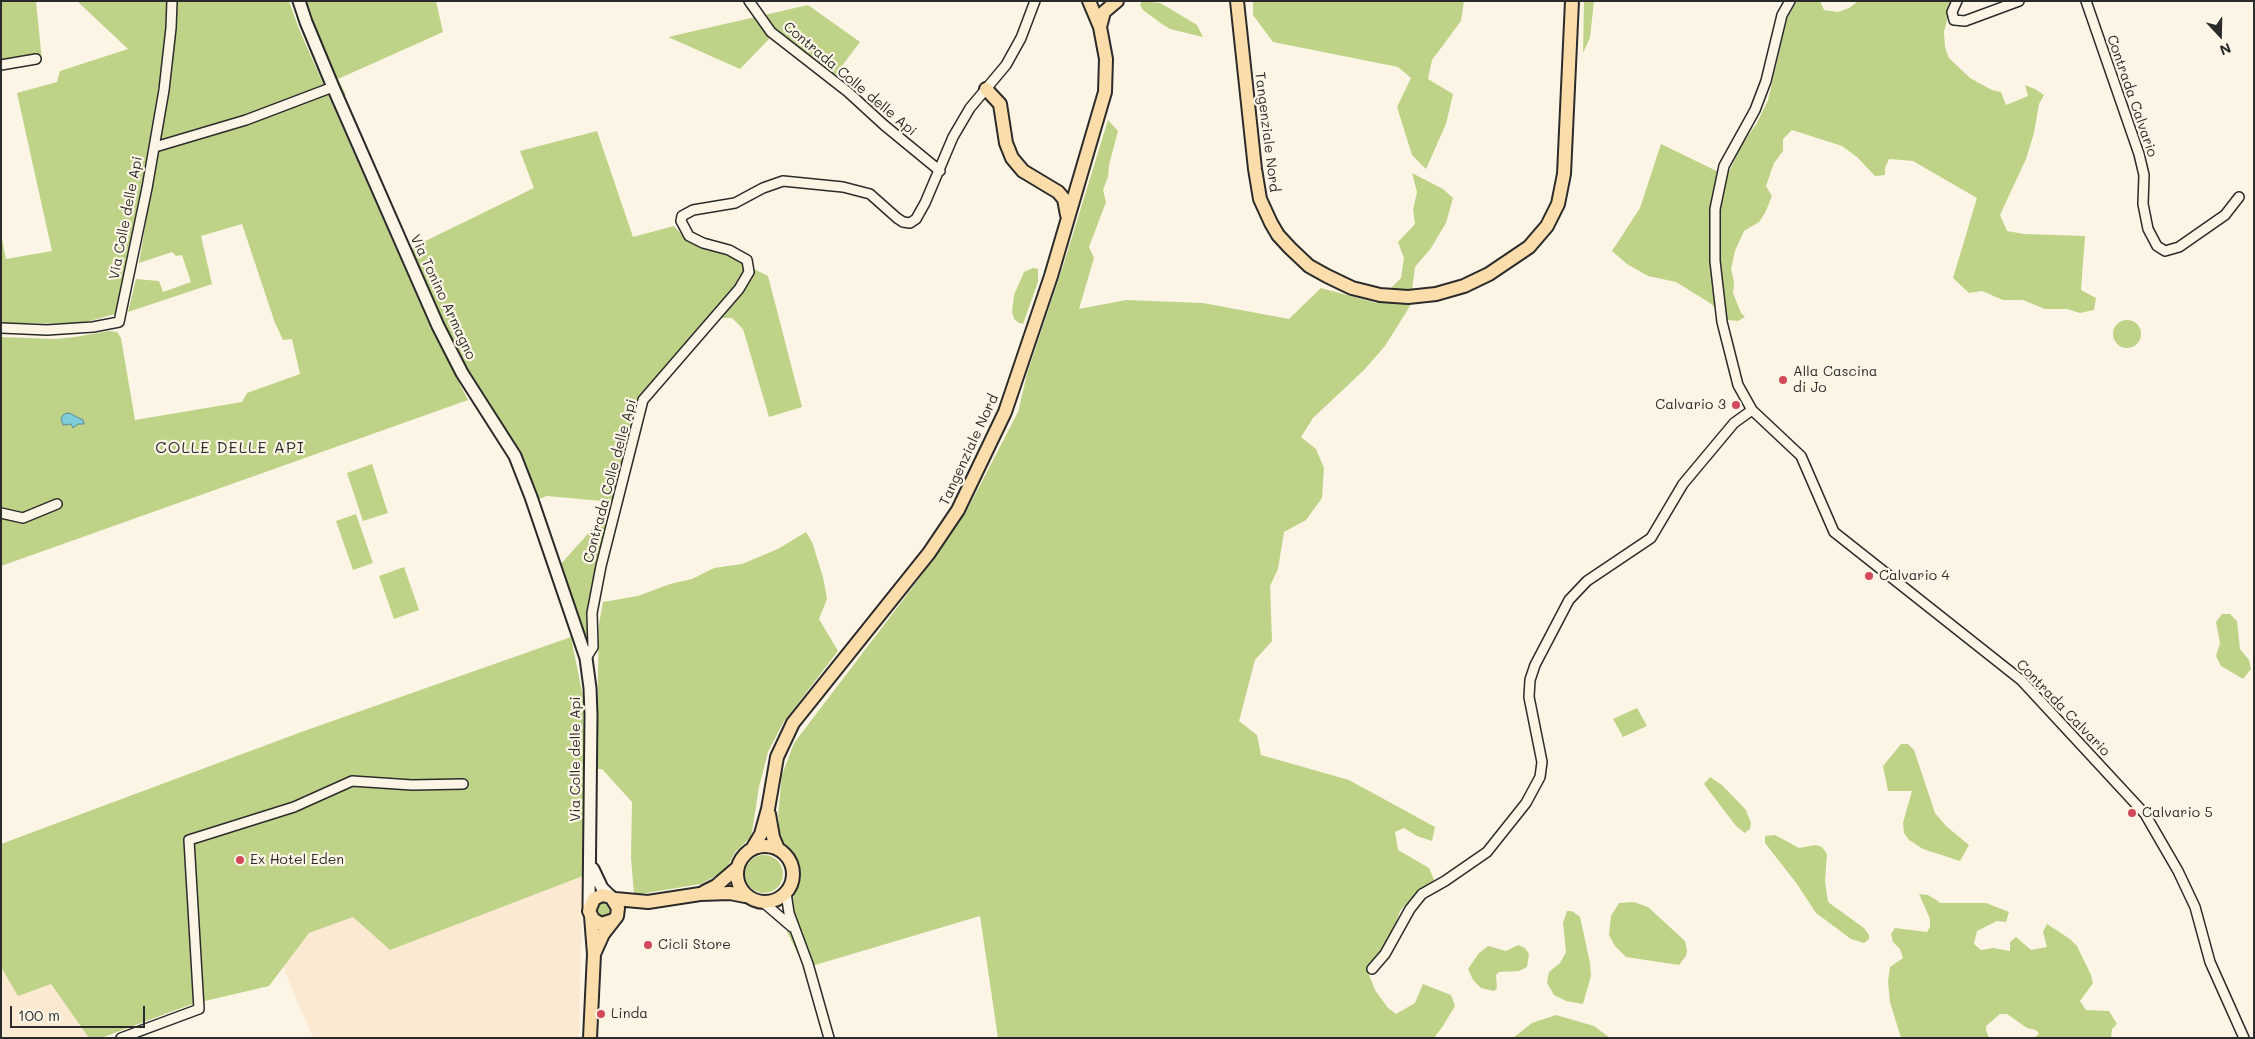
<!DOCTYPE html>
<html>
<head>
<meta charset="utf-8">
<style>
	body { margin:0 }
	#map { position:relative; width:2255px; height:1039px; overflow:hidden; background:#fcf5e5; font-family:Mali,sans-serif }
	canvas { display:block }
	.frame { position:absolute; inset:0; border:2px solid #2b2b2b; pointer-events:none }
	.north { position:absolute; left:2195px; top:10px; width:50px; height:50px; -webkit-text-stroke:4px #fcf5e5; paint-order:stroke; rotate:159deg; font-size:14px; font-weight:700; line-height:20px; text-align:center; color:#2b2b2b }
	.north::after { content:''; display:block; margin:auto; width:18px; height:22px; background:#2b2b2b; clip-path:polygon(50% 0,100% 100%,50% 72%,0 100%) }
	.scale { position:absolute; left:10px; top:1006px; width:135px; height:22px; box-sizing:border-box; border:2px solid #2b2b2b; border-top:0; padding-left:6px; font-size:15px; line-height:18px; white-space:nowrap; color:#2b2b2b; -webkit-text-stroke:4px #fcf5e5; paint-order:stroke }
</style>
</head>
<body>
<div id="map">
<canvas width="2255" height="1039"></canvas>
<div class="frame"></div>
<div class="north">N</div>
<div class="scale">100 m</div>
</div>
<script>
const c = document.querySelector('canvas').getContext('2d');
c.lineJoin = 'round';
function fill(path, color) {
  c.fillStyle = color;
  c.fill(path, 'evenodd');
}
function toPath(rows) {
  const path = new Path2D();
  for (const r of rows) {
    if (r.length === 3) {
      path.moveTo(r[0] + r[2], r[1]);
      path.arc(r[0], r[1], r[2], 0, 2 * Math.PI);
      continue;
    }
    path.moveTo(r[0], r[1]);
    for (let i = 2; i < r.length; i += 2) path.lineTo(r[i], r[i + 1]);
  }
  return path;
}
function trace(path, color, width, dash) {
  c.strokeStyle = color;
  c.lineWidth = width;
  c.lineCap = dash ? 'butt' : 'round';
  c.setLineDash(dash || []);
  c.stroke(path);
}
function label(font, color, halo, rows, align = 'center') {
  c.font = font + ' Mali,sans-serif';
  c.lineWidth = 4.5;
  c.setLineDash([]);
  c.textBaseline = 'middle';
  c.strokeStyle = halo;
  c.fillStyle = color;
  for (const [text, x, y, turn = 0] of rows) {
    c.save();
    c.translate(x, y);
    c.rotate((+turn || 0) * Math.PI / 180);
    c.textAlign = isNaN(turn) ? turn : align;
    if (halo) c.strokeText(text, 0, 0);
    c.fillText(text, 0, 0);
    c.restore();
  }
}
const built = toPath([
	[583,876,579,1038,313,1038,283,967,309,933,353,917,390,950],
	[1,967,18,995,51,983,89,1038,1,1038]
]);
const green = toPath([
	[1,1,36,1,42,61,1,68],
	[77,1,168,1,167,29,160,79,137,212,115,314,79,324,1,323,1,234,6,259,52,251,17,93,57,82,60,71,128,49],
	[175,1,289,1,299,29,431,328,468,400,1,566,1,337,55,339,75,337,109,331,117,332,121,338,135,420,242,402,247,393,300,374,292,339,283,340,275,323,242,224,201,236,212,284,128,312,136,279,159,281,163,292,191,282,182,255,176,256,172,252,139,263,168,92],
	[304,1,436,1,443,32,338,79,346,95,340,95],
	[1142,1,1160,3,1169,8,1197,25,1203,37,1170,29,1162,24,1143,10,1140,5],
	[1253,1,1464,1,1461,21,1432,60,1428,79,1453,94,1446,124,1426,169,1412,155,1397,107,1411,78,1398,67,1273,42,1253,15],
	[1584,1,1594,1,1590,38,1583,53],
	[1797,1,1820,1,1824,10,1838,12,1849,8,1858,1,1952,1,1944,32,1945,47,1949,58,1970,78,1992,90,2001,92,2006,105,2028,96,2025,85,2035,89,2044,95,2039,104,2034,133,2026,159,2000,215,2007,231,2024,234,2085,236,2081,290,2096,298,2094,310,2080,313,2067,309,2045,309,2023,300,2003,300,1982,291,1969,293,1953,278,1977,198,1913,161,1889,159,1885,168,1885,175,1875,176,1857,157,1842,146,1792,130,1783,139,1783,151,1774,163,1766,186,1772,196,1765,213,1759,222,1744,231,1735,251,1731,269,1734,282,1733,293,1741,313,1745,317,1738,321,1727,320,1710,303,1676,282,1648,276,1627,264,1612,251,1640,208,1661,144,1727,176,1741,146,1757,123,1768,100,1787,19],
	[808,5,860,42,829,83,771,37,740,69,668,37],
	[1108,120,1118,131,1109,165,1108,177,1103,190,1106,202,1089,247,1094,258,1079,309,1126,300,1203,303,1289,319,1321,288,1376,303,1401,278,1404,258,1398,242,1415,224,1413,210,1417,192,1412,173,1443,189,1453,198,1446,223,1431,248,1415,267,1410,306,1385,346,1364,370,1313,418,1301,437,1316,449,1324,468,1322,498,1306,520,1284,532,1278,569,1270,586,1272,641,1255,660,1239,721,1257,735,1261,755,1349,780,1435,827,1432,841,1417,836,1404,828,1395,832,1398,850,1429,868,1435,882,1417,892,1400,911,1390,941,1368,972,1375,990,1388,1008,1396,1014,1415,1003,1423,984,1451,995,1455,1006,1443,1026,1434,1038,998,1038,980,916,805,968,787,932,794,914,792,901,799,879,799,869,794,854,783,845,780,838,778,815,782,775,794,743,922,575,966,512,1018,412,1027,374,1064,263],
	[597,131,633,237,674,226,688,242,722,253,768,276,802,407,769,417,743,329,732,318,721,318,716,311,636,400,613,502,547,496,539,499,508,434,463,365,440,319,409,249,534,188,520,151],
	[1033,268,1038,269,1038,282,1023,324,1019,323,1014,319,1012,312,1014,295,1024,272],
	[2127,334,14],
	[372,464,388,513,363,521,347,473],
	[356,514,373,563,353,570,336,521],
	[597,518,608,521,587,615,587,641,584,640,573,610,560,565,594,527],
	[806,532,812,542,823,577,827,599,819,619,838,651,783,723,768,752,759,787,752,832,750,838,735,852,727,868,719,874,701,884,634,895,631,857,632,802,602,769,596,769,599,624,603,602,638,596,670,584,692,579,714,568,742,564,778,549],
	[404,567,419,610,394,619,379,576],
	[2222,614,2230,614,2237,621,2240,649,2249,660,2251,669,2243,679,2221,666,2216,656,2220,643,2216,622],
	[571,637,583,697,585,769,583,876,390,950,353,917,309,933,269,986,192,1004,101,1038,89,1038,51,984,18,996,1,967,1,844,304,731],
	[1637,708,1647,726,1623,737,1613,719],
	[1901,744,1908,744,1914,750,1935,813,1946,826,1969,845,1960,861,1923,849,1909,840,1904,833,1903,823,1912,791,1888,791,1883,766],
	[1710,777,1722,785,1746,810,1751,823,1750,829,1745,833,1736,826,1704,784],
	[1775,835,1799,848,1816,845,1822,847,1827,854,1825,881,1828,902,1864,928,1869,935,1869,939,1864,943,1851,939,1816,913,1797,884,1765,843,1765,836],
	[764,874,19],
	[1919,894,1928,895,1941,903,1986,903,2009,912,2006,922,1997,921,1977,931,1974,944,1981,950,1993,948,2010,951,2010,942,2016,937,2031,950,2047,947,2043,932,2047,924,2070,939,2077,946,2091,975,2093,983,2080,1001,2086,1010,2109,1011,2117,1024,2112,1029,2111,1038,2034,1038,2039,1034,2036,1030,2027,1028,2007,1014,2000,1014,1986,1026,1986,1030,1989,1038,1901,1038,1890,1002,1888,981,1890,967,1903,958,1900,949,1893,942,1891,934,1895,928,1927,932,1930,927,1930,919],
	[604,909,8],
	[1634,902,1648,907,1685,941,1687,950,1686,956,1679,965,1626,957,1615,946,1609,935,1611,916,1619,903],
	[1567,911,1572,911,1580,917,1590,963,1591,976,1583,1004,1566,1001,1554,995,1547,983,1549,972,1560,963,1566,952,1563,923],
	[1518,945,1525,948,1529,954,1527,967,1519,971,1499,972,1496,975,1497,988,1494,991,1481,988,1473,980,1468,969,1479,953,1488,946,1506,951],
	[1556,1015,1594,1026,1610,1038,1513,1038,1532,1023]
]);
const water = toPath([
	[69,413,83,420,84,424,78,424,73,428,71,424,63,425,61,418,64,414,69,413]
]);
const street = toPath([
	[749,1,771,32,848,92,884,125,940,171],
	[1790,1,1782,15,1766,81,1755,110,1724,166,1715,209,1715,261,1722,322,1738,385,1752,410,1801,456,1834,532,2021,680,2145,814,2178,871,2195,907,2210,962,2244,1038],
	[1957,1,1952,12,1954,20,1965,21,2019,1],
	[2086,1,2139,154,2144,175,2143,204,2148,229,2157,246,2165,251,2179,247,2225,215,2239,197],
	[1,65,36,59],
	[155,147,246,120,333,87],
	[1,328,47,330,93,327,119,322,147,188,164,90,171,28,172,1],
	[1,513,23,518,57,504],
	[586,658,593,647,592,613,601,566,643,400,739,289,749,272,747,260,729,250,703,243,689,236,681,221,682,216,693,210,735,203,763,188,783,181,843,187,870,194,897,218,903,222,910,223,916,219,925,203,953,137,970,108,1006,65,1021,38,1035,1],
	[786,893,789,913,808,964,829,1038],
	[764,903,792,927],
	[1372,969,1385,954,1410,909,1422,894,1445,881,1487,852,1526,803,1540,777,1542,762,1529,697,1530,680,1535,665,1569,600,1587,581,1651,538,1683,484,1734,423,1752,410],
	[121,1038,199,1009,189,840,294,807,352,781,412,785,463,784]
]);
const secondary = toPath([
	[299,1,306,22,333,87,438,326,462,373,515,456,531,497,586,658,590,688,591,715,589,907],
	[593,869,602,888,611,897]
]);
const primary = toPath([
	[1237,1,1255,169,1260,199,1271,223,1278,235,1290,248,1309,266,1327,276,1352,288,1380,295,1408,297,1436,294,1464,286,1489,274,1529,247,1547,226,1558,204,1564,174,1572,1],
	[1100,27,1104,12,1117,1],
	[986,89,1000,104,1006,143,1012,158,1023,171,1058,192,1064,199,1067,215],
	[769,814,773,837,778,849],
	[765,874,28],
	[752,849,761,834,768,809,777,757,793,723,929,553,958,510,1005,412,1051,276,1105,92,1106,59,1100,27,1089,1],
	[704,892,716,886,737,868],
	[615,899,648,902,700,894,730,893,745,896],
	[594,954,603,934,617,916,618,908,611,897,602,895,594,899,589,911,593,919,601,924,614,920],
	[590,1038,594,954,591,916]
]);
const markers = [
	[1783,380,5,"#d1495b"],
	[1736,405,5,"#d1495b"],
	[1869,576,5,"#d1495b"],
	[2132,813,5,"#d1495b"],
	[240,860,5,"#d1495b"],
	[648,945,5,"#d1495b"],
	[601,1014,5,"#d1495b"]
];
const streetNames = [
	["Contrada Colle delle Api",850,79,40],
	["Contrada Calvario",2132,96,71],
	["Tangenziale Nord",1267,132,83],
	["Via Colle delle Api",126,218,-79],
	["Via Tonino Armagno",443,297,65],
	["Tangenziale Nord",969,450,-65],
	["Contrada Colle delle Api",610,481,-75],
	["Contrada Calvario",2063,708,46],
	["Via Colle delle Api",576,759,-90]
];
const poiNames = [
	["Alla Cascina",1793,372],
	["di Jo",1793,388],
	["Calvario 3",1726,405,"right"],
	["Calvario 4",1879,576],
	["Calvario 5",2142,813],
	["Ex Hotel Eden",250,860],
	["Cicli Store",658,945],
	["Linda",611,1014]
];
const quarterNames = [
	["COLLE DELLE API",230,448]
];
fill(built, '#fbe9d2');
fill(green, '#bed388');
fill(water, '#7ecdda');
trace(water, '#5d8c94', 1);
trace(street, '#2b2b2b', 12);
trace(secondary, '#2b2b2b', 15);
trace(primary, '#2b2b2b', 16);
trace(street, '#fcf5e5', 9);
trace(secondary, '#fcf5e5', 11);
trace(primary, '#fbddab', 12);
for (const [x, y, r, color] of markers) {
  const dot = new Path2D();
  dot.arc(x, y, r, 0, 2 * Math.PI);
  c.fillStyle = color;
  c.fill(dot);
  trace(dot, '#fcf5e5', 2);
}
label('14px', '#2b2b2b', '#fcf5e5', streetNames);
label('14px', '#2b2b2b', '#fcf5e5', poiNames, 'left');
c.letterSpacing = '1px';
label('16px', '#2b2b2b', '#fcf5e5', quarterNames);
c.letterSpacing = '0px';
</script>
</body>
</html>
